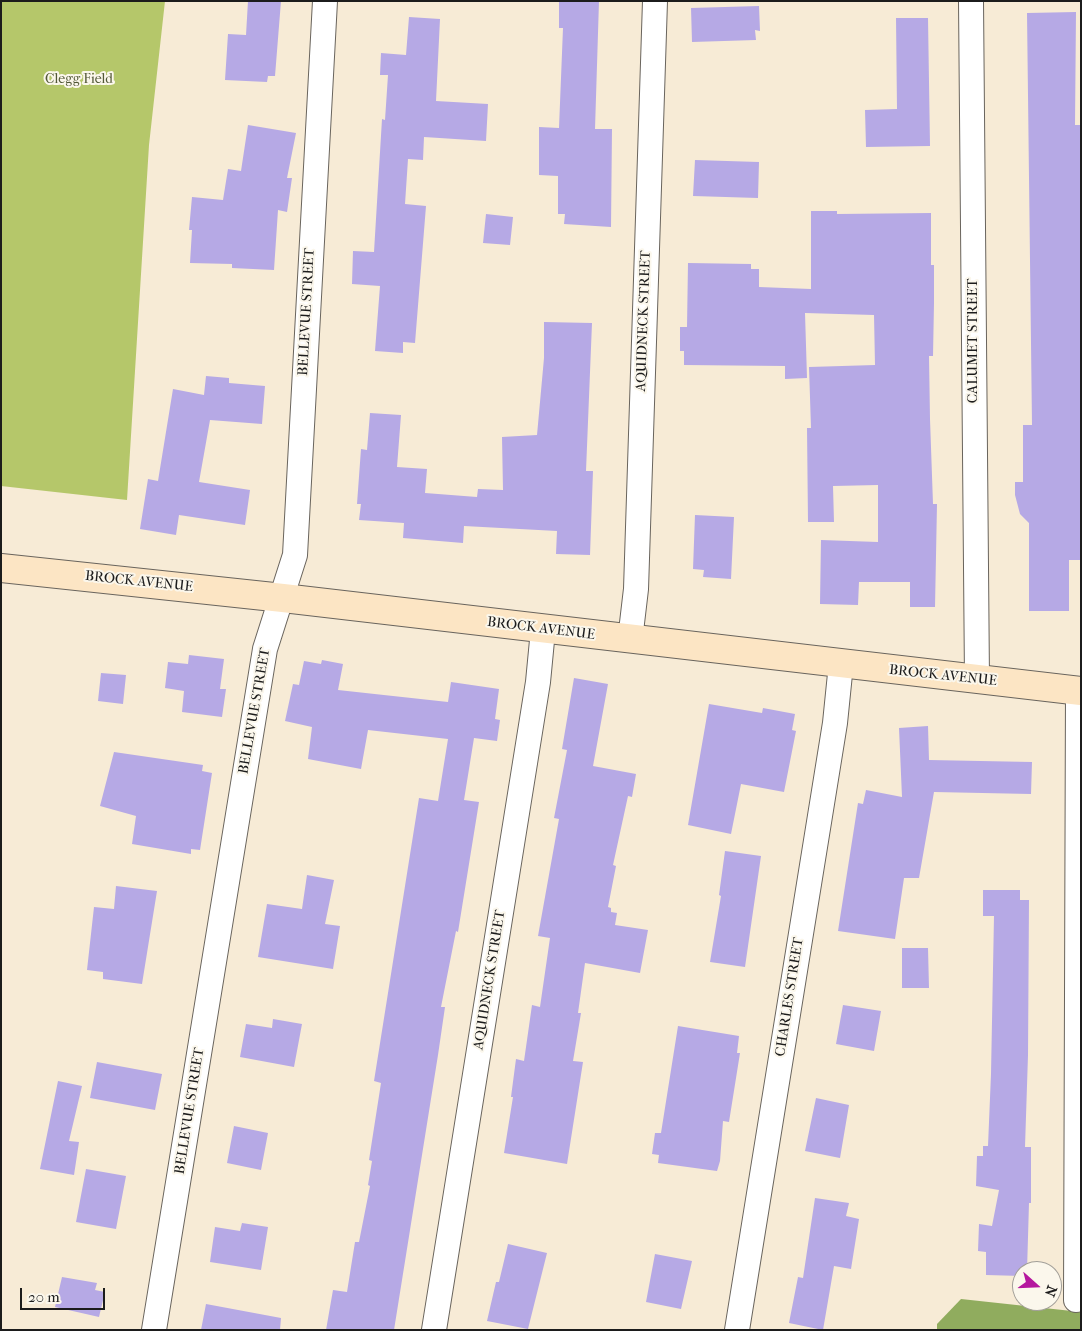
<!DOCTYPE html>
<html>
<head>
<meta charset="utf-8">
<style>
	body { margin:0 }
	#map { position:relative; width:1082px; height:1331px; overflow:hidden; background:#f7ebd6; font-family:"IM FELL French Canon",serif }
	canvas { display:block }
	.frame { position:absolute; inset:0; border:2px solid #1c1c1c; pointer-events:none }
	.north { position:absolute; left:1012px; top:1261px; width:50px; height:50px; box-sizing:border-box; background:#fbf7ec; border:1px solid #a29f99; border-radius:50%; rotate:110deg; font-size:14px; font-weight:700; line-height:20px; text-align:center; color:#1c1c1c }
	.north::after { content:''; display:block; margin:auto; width:18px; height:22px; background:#b5179e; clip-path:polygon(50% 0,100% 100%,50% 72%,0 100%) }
	.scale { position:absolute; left:20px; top:1288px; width:85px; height:22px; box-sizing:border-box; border:2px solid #1c1c1c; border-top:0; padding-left:6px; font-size:15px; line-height:18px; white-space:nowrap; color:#1c1c1c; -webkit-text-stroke:4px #fbf7ec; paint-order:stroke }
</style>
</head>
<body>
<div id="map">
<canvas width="1082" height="1331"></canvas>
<div class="frame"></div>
<div class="north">N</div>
<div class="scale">20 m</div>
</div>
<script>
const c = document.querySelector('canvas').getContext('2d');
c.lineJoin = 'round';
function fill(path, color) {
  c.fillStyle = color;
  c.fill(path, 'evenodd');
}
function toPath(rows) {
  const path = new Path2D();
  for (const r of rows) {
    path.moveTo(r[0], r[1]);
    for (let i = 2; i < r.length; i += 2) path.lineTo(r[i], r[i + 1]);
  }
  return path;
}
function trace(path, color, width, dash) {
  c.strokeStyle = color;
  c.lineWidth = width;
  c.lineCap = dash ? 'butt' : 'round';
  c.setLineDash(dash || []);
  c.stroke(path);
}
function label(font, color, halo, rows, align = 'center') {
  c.font = font + ' "IM FELL French Canon",serif';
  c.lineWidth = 4;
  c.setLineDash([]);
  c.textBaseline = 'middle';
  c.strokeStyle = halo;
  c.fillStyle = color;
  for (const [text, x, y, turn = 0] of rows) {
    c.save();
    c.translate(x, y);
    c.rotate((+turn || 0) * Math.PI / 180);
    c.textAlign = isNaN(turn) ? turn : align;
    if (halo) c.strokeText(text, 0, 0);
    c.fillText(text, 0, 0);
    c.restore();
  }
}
const green = toPath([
	[1,1,165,1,149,145,127,500,1,486]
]);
const forest = toPath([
	[961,1299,1081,1312,1081,1330,937,1330,937,1324]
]);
const building = toPath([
	[248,1,281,1,275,76,268,76,267,82,225,80,228,34,246,35],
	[559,1,599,1,595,129,612,129,611,227,564,224,565,214,558,214,558,176,539,175,539,127,559,128,563,28,559,28],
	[759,6,760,31,755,30,756,40,692,42,691,8],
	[1076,12,1075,125,1081,125,1080,560,1069,560,1069,611,1029,611,1029,523,1020,514,1015,495,1015,482,1023,482,1023,425,1032,425,1027,13],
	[409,17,440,19,436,101,488,104,486,141,424,137,423,160,408,159,405,204,426,206,415,343,403,342,403,353,375,351,380,286,352,284,353,251,374,252,382,119,385,120,388,75,380,75,381,53,406,55],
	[896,18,928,18,930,146,866,147,865,110,897,109],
	[248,125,296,133,287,178,292,178,287,212,278,210,274,270,232,268,232,264,190,263,192,230,189,230,192,197,223,200,228,169,241,171],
	[695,160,759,162,758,198,693,196],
	[811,211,837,211,837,214,931,213,931,265,934,265,934,303,933,356,929,356,930,419,933,504,937,504,935,607,910,607,910,582,859,582,858,605,820,604,821,540,878,542,878,485,833,486,834,522,808,522,807,428,811,428,809,367,875,365,874,315,805,313,807,378,785,379,785,366,684,365,684,351,680,351,680,327,687,327,688,263,751,264,751,269,759,269,759,287,811,289],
	[486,214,513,217,510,245,483,243],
	[544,322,592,323,586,471,593,471,590,555,556,554,557,531,464,526,463,543,403,538,404,523,359,520,361,504,357,504,361,449,367,450,370,413,401,415,397,467,427,469,425,493,477,497,478,489,503,490,502,437,537,435,544,358],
	[206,376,229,378,229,383,265,386,262,424,210,420,199,482,250,490,245,525,179,515,176,535,140,529,148,479,158,481,173,389,204,395],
	[695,515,734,517,731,579,703,577,704,570,693,569],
	[189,655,224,659,220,689,226,689,222,717,182,712,184,691,165,688,168,662,188,664],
	[322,660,343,664,338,690,448,702,451,682,499,689,495,719,500,720,497,741,474,738,464,800,479,802,458,932,456,931,441,1007,445,1007,438,1055,394,1330,326,1330,333,1290,347,1292,355,1242,359,1242,370,1186,368,1185,372,1161,369,1160,381,1083,374,1081,419,798,438,801,448,739,368,730,361,769,308,759,312,727,285,721,293,684,299,685,304,661,321,664],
	[101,673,126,675,123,704,98,701],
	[574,678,608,684,593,766,636,774,632,797,628,796,613,865,616,866,608,907,611,908,611,912,617,913,615,925,648,930,640,973,585,963,578,1013,581,1013,573,1061,583,1062,567,1164,504,1153,513,1097,511,1097,516,1059,524,1061,532,1005,540,1007,550,938,538,936,559,819,554,818,567,750,562,749],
	[709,704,762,713,763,708,795,714,792,730,796,731,784,792,741,784,731,834,688,825],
	[928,726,929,760,1032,762,1031,794,934,792,919,878,904,878,895,939,838,931,858,803,863,804,866,790,902,797,899,728],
	[114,752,203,765,202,771,212,773,200,850,191,849,191,854,132,844,136,816,100,806],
	[725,851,761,856,745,967,710,962,721,896,719,895],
	[307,875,334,880,325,924,340,926,333,969,258,957,267,904,302,909],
	[116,886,157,891,142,984,103,979,103,972,87,970,94,907,114,909],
	[983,890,1020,890,1020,900,1029,900,1028,1055,1025,1147,1031,1147,1031,1203,1029,1203,1027,1271,1022,1271,1022,1276,986,1275,986,1252,978,1251,979,1224,992,1226,999,1190,976,1186,977,1156,983,1156,983,1146,988,1146,991,1074,994,916,983,916],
	[902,948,928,948,929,988,902,988],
	[843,1005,881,1011,874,1051,836,1044],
	[273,1019,302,1024,294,1067,240,1057,246,1024,272,1028],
	[678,1026,739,1036,737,1053,740,1053,729,1122,723,1121,720,1161,717,1171,658,1163,659,1155,652,1154,655,1133,661,1133],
	[97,1062,162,1074,155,1110,90,1098],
	[58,1081,82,1086,69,1141,79,1142,74,1175,40,1169],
	[816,1098,849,1105,840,1158,805,1151],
	[234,1126,268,1133,261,1170,227,1163],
	[86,1169,126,1176,116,1229,76,1222],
	[815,1198,849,1203,846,1216,859,1219,851,1269,834,1266,823,1330,789,1323,798,1277,803,1278],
	[242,1223,268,1227,261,1270,210,1262,215,1227,240,1231],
	[508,1244,547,1253,528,1329,487,1321,496,1282,499,1282],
	[655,1254,692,1261,681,1309,646,1302],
	[62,1277,97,1283,95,1290,105,1292,99,1317,55,1307],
	[206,1304,281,1318,280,1330,201,1330]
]);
const minor = toPath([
	[971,1,977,680],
	[630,640,636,589,655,1],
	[1076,1300,1078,691],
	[154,1330,265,649,295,555,325,1],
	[434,1330,538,682,543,630],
	[737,1330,835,723,841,664]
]);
const secondary = toPath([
	[1,568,283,598,1081,691]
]);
const parkNames = [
	["Clegg Field",79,80]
];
const streetNames = [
	["BELLEVUE STREET",307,312,-87],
	["AQUIDNECK STREET",644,321,-88],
	["CALUMET STREET",974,341,-90],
	["BROCK AVENUE",139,582,6],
	["BROCK AVENUE",541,629,7],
	["BROCK AVENUE",943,676,6],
	["BELLEVUE STREET",255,711,-80],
	["AQUIDNECK STREET",490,980,-81],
	["CHARLES STREET",790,997,-81],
	["BELLEVUE STREET",190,1111,-81]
];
fill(green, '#b5c76a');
fill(forest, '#90ac5e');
fill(building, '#b6a9e5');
trace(minor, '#69645d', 26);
trace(secondary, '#69645d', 30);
trace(minor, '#fff', 24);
trace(secondary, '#fce5c4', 28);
label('14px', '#525837', '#fbf7ec', parkNames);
label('14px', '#1c1c1c', '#fbf7ec', streetNames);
</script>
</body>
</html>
